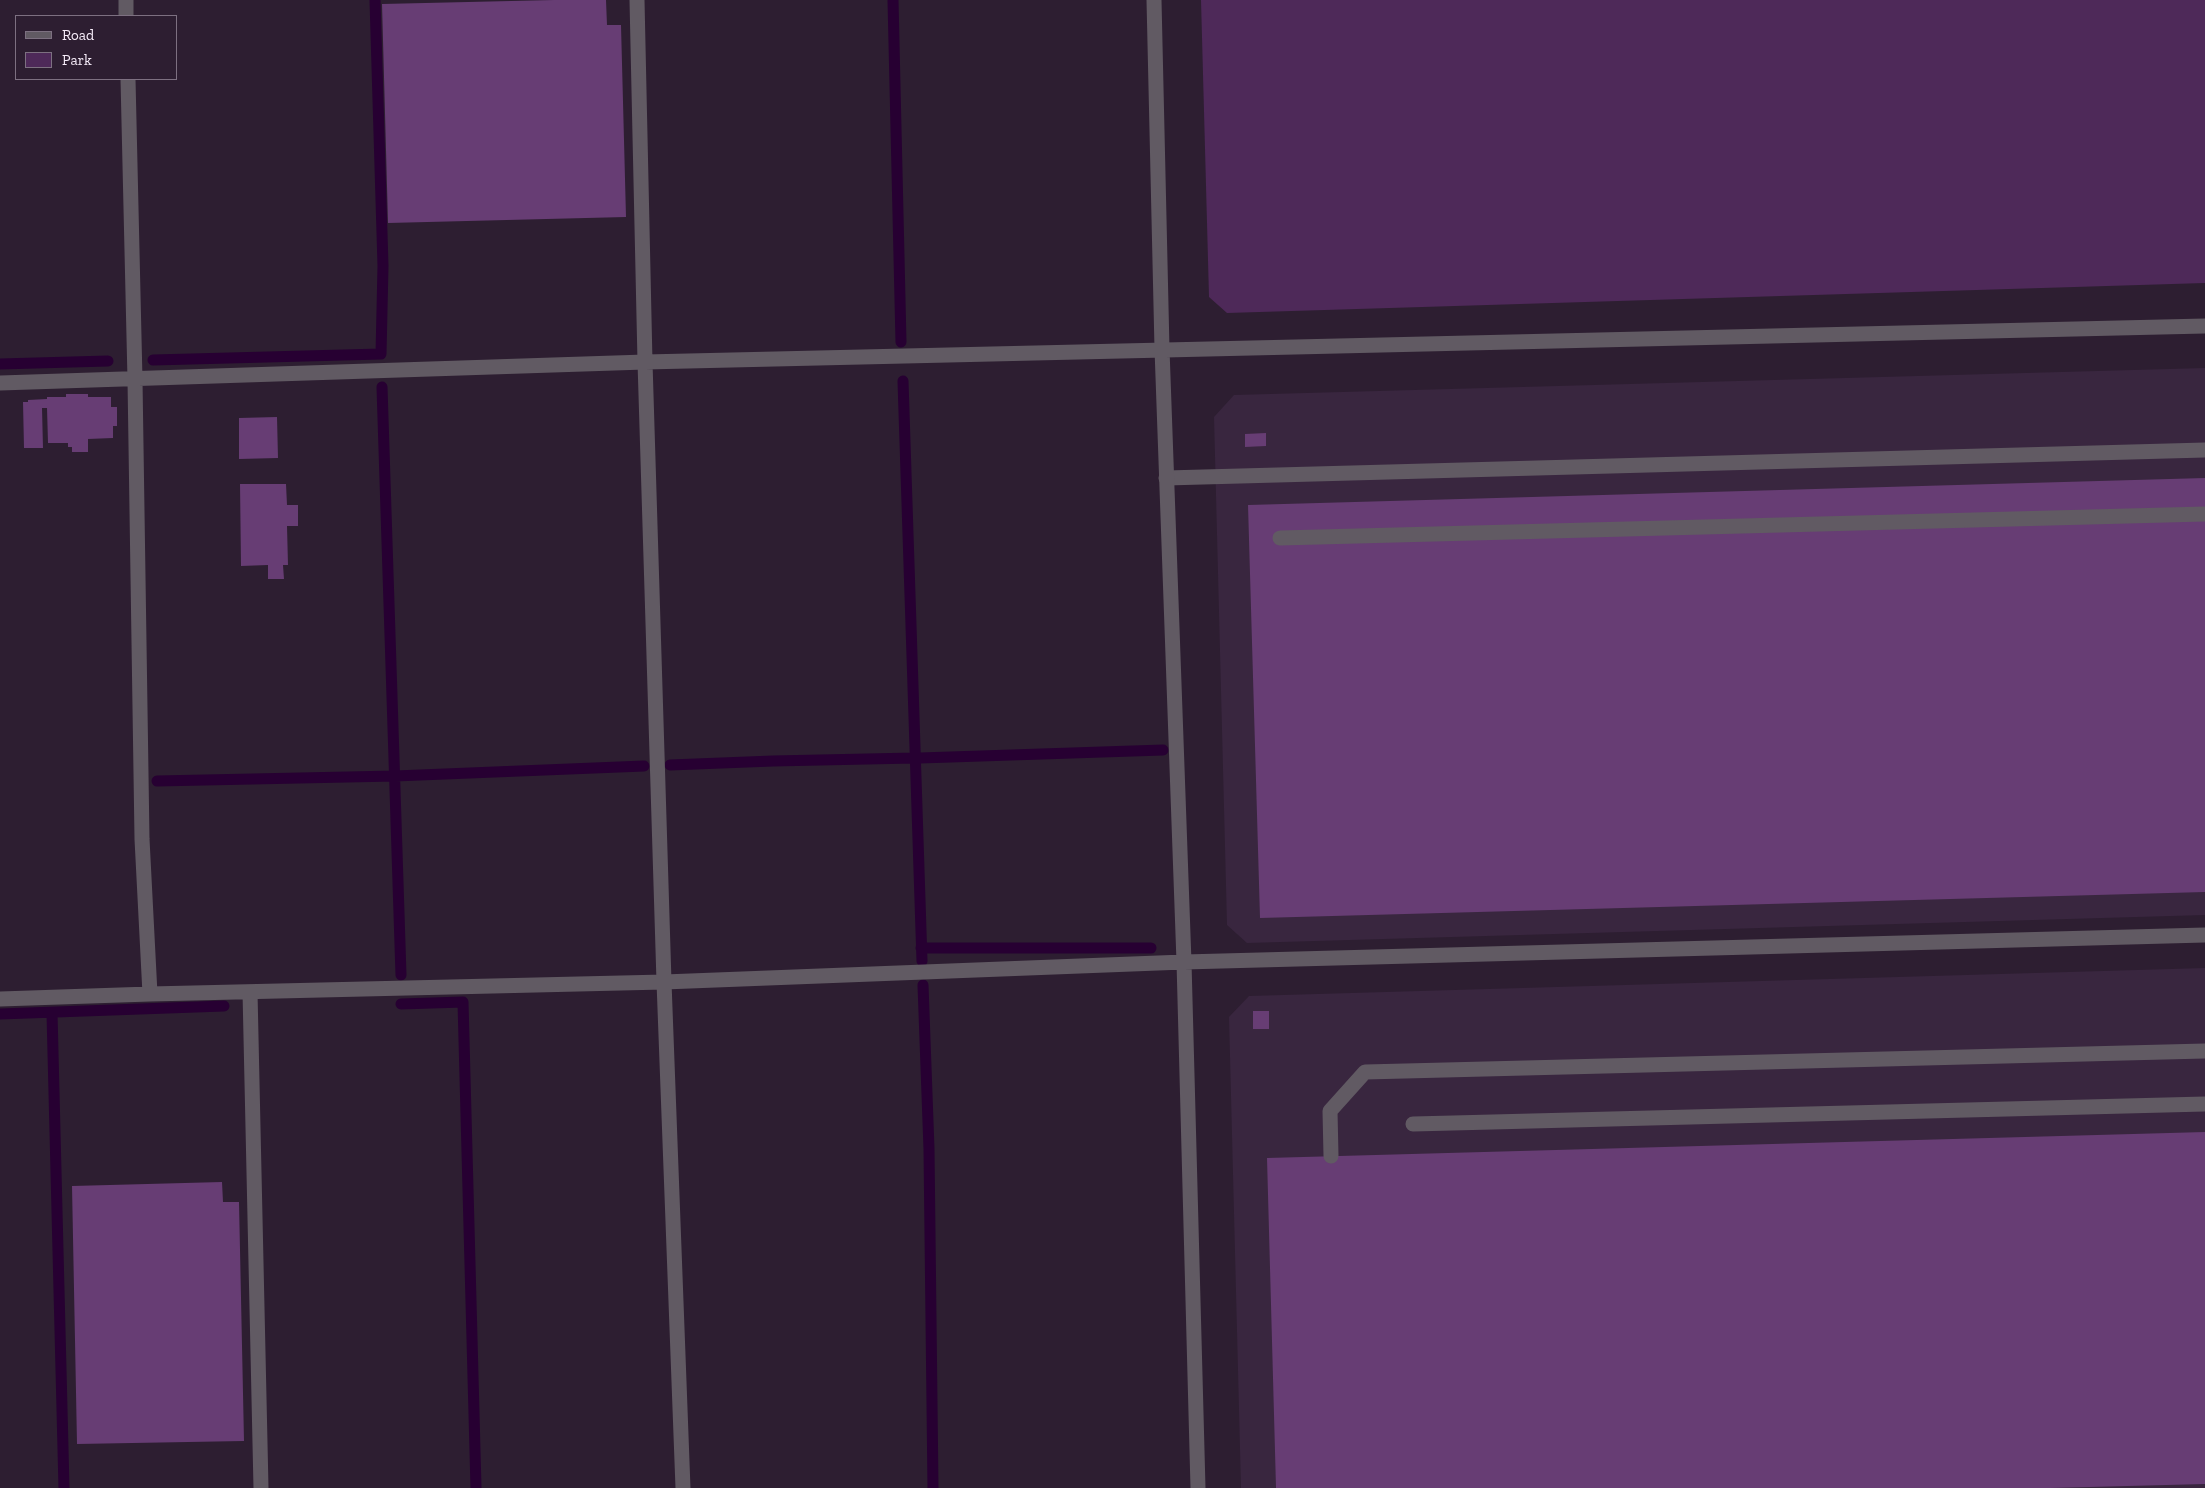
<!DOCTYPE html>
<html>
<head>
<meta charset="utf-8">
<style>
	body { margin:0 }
	#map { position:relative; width:2205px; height:1488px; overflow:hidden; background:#2d1e31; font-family:"Zilla Slab",serif }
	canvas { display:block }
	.legend { position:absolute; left:15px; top:15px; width:162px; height:65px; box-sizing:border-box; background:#2d1e31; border:1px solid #7d7081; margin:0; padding:6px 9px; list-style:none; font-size:15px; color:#f6ecf9 }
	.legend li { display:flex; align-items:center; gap:10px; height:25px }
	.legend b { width:25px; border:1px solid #7d7081 }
</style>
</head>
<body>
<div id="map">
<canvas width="2205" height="1488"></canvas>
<ul class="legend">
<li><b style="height:6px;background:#615a63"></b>Road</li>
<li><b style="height:14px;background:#4e2959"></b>Park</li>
</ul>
</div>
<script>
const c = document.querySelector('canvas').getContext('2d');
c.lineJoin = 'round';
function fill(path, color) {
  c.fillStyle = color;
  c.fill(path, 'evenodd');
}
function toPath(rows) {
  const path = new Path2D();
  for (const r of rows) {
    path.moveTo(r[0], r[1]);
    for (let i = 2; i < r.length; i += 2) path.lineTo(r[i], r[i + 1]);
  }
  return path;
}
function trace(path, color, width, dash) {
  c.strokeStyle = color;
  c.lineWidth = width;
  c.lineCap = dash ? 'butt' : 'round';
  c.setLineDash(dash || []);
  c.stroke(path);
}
const built = toPath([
	[2205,368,2205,915,1247,943,1227,925,1214,417,1234,395],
	[2205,968,2205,1488,1241,1488,1229,1017,1249,996]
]);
const green = toPath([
	[1201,0,2205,0,2205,283,1227,313,1209,297]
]);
const stream = toPath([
	[893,0,901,342],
	[153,360,381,354,383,266,375,0],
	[0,364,108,361],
	[903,381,922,961],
	[382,387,401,975],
	[920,758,1163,750],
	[670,765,773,761,914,758],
	[157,781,395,776,644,766],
	[921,948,1151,948],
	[923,985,929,1149,933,1488],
	[401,1004,463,1002,476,1488],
	[52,1013,64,1488],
	[0,1014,224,1006]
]);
const building = toPath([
	[554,0,606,0,607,25,621,25,626,217,388,223,382,4],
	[66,394,88,394,88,397,111,397,111,407,117,407,117,426,113,426,113,438,88,439,88,452,72,452,72,447,68,447,68,443,48,443,47,408,42,408,43,448,24,448,23,402,28,402,28,400,47,399,47,397,66,397],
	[277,417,278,458,239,459,239,418],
	[1266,433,1266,446,1245,447,1245,434],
	[2205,478,2205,892,1260,918,1248,505],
	[240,484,286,484,287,505,298,505,298,526,287,526,288,565,283,565,284,579,268,579,268,565,241,566],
	[1253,1011,1269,1011,1269,1029,1253,1029],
	[2205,1132,2205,1484,2051,1488,1276,1488,1267,1158],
	[222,1182,223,1202,239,1202,244,1441,77,1444,72,1186]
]);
const lane = toPath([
	[1166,478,2205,450],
	[1280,538,2205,514],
	[1413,1124,2205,1104],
	[1331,1156,1330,1111,1365,1072,2205,1051]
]);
const street = toPath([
	[126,0,126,16],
	[637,0,645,362,664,982,683,1488],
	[1154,0,1162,349,1184,962,1198,1488],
	[128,79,135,380,142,839,150,994],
	[0,383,645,362,2205,326],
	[250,992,261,1488],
	[0,999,150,994,664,982,1184,962,2205,935]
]);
fill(built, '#39263f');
fill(green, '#4e2959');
trace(stream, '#270032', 11);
fill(building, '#673d74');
trace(lane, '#615a63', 15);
trace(street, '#615a63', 15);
</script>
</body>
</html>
